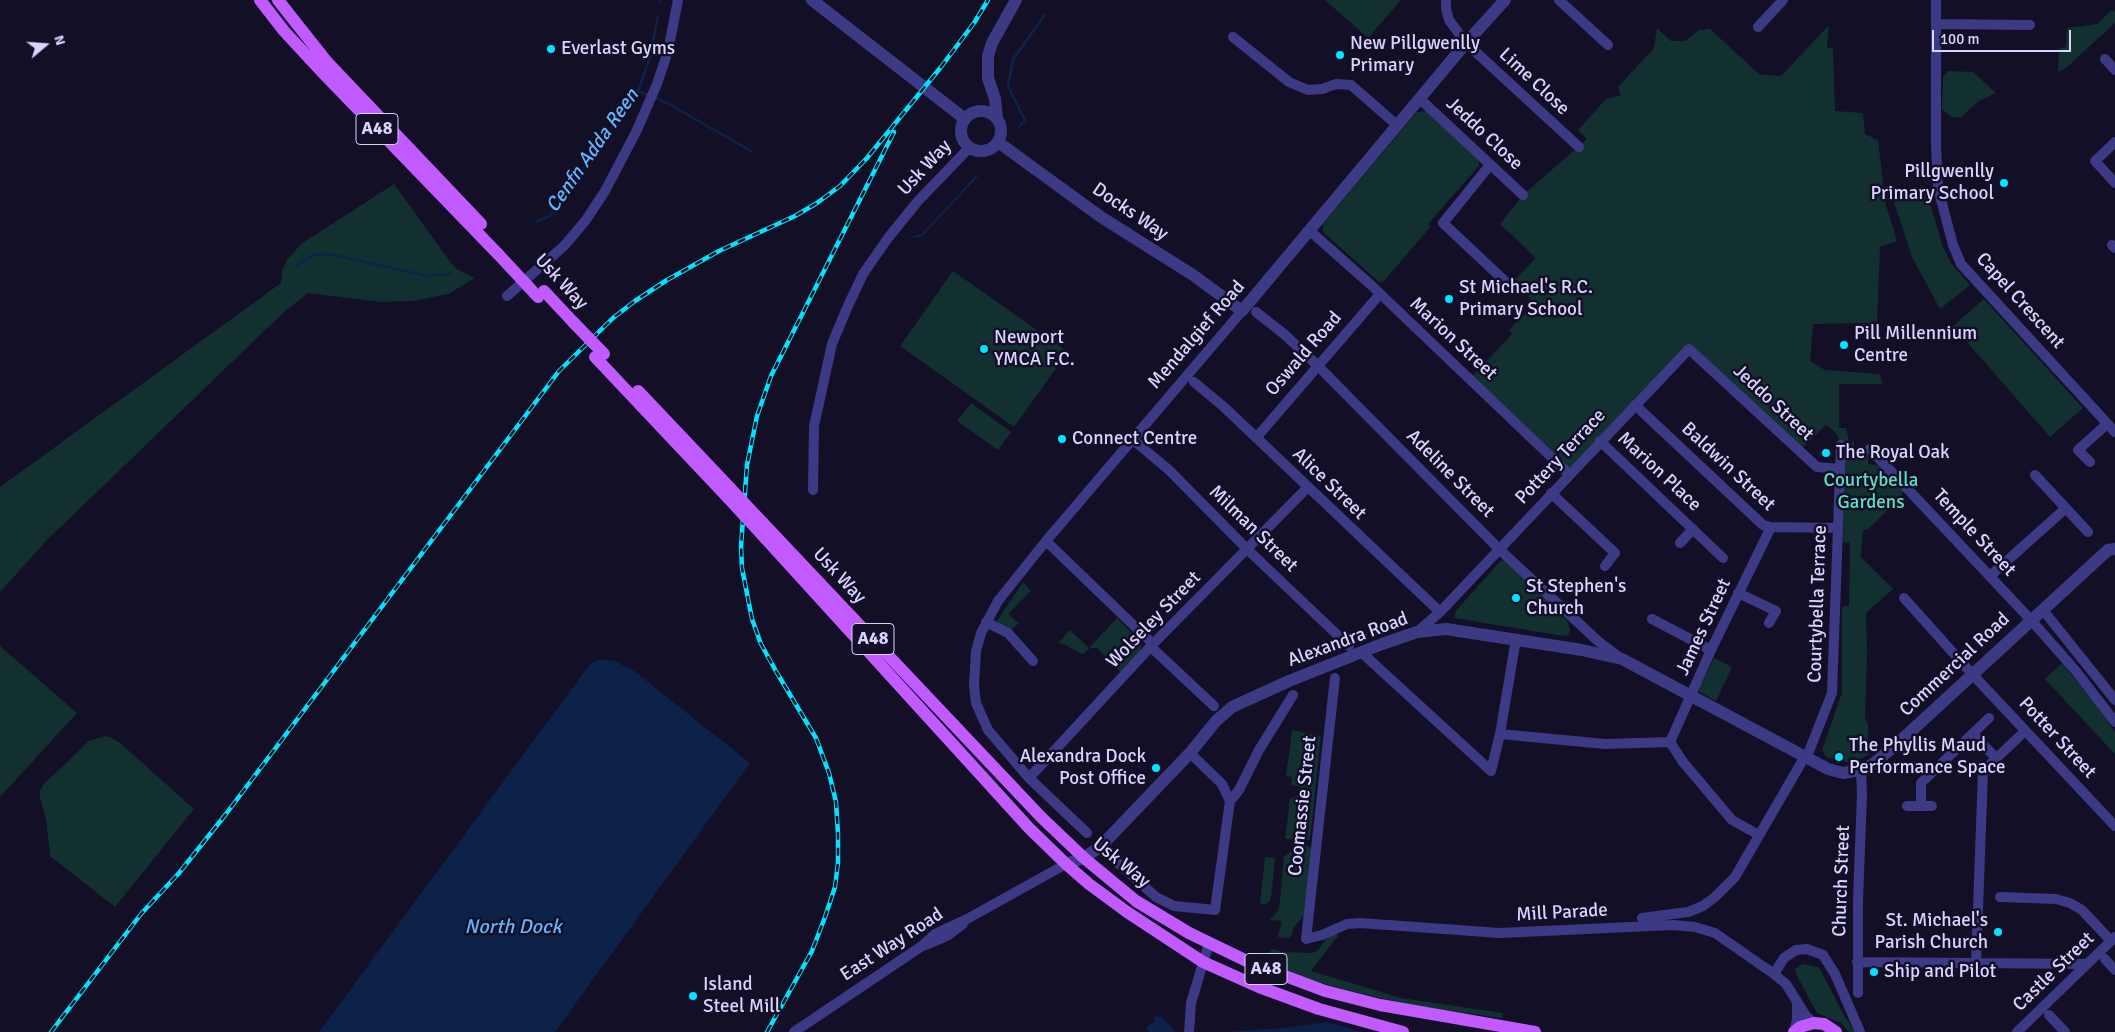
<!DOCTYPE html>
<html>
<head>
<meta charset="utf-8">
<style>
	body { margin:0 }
	#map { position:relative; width:2115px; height:1032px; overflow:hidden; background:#130f26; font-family:Signika,sans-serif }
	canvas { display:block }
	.north { position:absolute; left:20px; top:20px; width:50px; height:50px; -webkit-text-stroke:4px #130f26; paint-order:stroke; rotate:72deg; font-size:14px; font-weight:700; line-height:20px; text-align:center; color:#d9d4ff }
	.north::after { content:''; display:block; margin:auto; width:18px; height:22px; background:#d9d4ff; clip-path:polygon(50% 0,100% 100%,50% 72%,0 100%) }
	.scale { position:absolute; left:1932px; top:30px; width:139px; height:22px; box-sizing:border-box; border:2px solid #d9d4ff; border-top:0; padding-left:6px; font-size:15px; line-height:18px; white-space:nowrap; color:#d9d4ff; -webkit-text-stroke:4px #130f26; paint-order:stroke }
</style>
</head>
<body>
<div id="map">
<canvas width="2115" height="1032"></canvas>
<div class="north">N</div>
<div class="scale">100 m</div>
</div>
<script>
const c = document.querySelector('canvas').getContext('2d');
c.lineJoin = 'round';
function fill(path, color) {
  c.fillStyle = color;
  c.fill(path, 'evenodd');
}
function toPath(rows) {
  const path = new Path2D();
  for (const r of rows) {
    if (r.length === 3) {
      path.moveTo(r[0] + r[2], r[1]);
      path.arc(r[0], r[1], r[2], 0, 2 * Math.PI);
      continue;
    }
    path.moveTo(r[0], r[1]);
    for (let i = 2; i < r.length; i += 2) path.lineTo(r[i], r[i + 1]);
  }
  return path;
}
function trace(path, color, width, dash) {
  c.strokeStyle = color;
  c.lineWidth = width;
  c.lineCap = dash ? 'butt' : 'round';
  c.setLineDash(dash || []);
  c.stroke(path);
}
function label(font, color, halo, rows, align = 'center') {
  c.font = font + ' Signika,sans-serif';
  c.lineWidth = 5;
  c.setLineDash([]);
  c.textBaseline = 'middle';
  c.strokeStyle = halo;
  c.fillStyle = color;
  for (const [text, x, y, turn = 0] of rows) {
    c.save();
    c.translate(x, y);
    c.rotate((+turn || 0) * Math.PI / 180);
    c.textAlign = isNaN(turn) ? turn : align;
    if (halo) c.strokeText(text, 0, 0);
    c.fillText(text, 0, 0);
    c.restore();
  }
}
const green = toPath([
	[1325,0,1401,0,1368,38],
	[2112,10,2115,12,2115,23,2066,68,2058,72,2059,49,2066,47,2067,28,2097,24],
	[1829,25,1827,48,1833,48,1835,111,1863,113,1865,134,1878,140,1885,202,1897,241,1880,247,1877,323,1813,324,1810,361,1825,370,1880,374,1882,384,1839,384,1839,428,1846,428,1849,441,1841,445,1837,434,1826,425,1799,451,1689,349,1569,474,1470,379,1512,334,1509,330,1528,310,1530,298,1513,281,1536,258,1500,224,1523,195,1587,139,1578,130,1606,99,1621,95,1618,87,1654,48,1657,28,1671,41,1685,41,1699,30,1710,29,1759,74,1781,76],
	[1948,71,1973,72,1996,93,1979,101,1960,118,1952,117,1942,109,1943,77],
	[1426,111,1479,159,1479,166,1428,224,1431,226,1391,273,1383,282,1379,282,1323,232,1323,224,1417,112],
	[394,184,449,260,455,268,475,278,448,294,413,301,382,302,308,293,284,312,47,540,0,592,0,487,281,283,282,271,287,260,301,244],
	[1927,192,1942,245,1951,263,1970,285,1940,309,1912,257,1894,202],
	[953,271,1068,352,1014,427,900,346],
	[1984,299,2083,408,2050,437,1953,326],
	[971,403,1011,432,998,450,957,421],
	[1854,441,1854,449,1868,449,1868,464,1878,465,1903,490,1902,496,1868,529,1863,530,1861,557,1893,589,1866,613,1867,652,1865,718,1868,725,1869,755,1850,763,1826,757,1822,750,1842,693,1842,607,1849,606,1850,543,1843,542,1846,447],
	[1507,560,1568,622,1570,631,1568,635,1563,636,1454,618,1456,611,1500,561],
	[1023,582,1031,591,1008,614,1019,623,1008,633,997,621],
	[1117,618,1142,644,1140,653,1120,672,1097,648,1090,648,1083,654,1059,642,1070,630,1089,648],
	[0,646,77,713,0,797],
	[1714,658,1732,667,1716,701,1698,691],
	[2062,663,2099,709,2115,732,2115,754,2045,679],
	[1292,730,1321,736,1310,840,1285,839,1290,799,1300,794,1301,787,1291,785,1292,777,1286,776],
	[104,736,110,737,120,743,194,809,115,907,50,856,46,819,40,798,40,790,44,784,89,741],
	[1308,846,1312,849,1304,915,1294,927,1291,936,1288,938,1278,937,1282,921,1270,920,1279,909,1284,856,1296,848],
	[1265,857,1275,858,1271,899,1268,903,1265,904,1260,904],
	[1337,933,1338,938,1336,938,1311,971,1401,998,1503,1013,1502,1018,1419,1007,1346,990,1297,976,1261,960,1262,957,1266,958,1272,949,1283,952,1313,953,1319,949,1327,937],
	[1802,964,1819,967,1845,1017,1855,1032,1849,1032,1841,1023,1817,1013,1796,974,1795,969]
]);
const water = toPath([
	[600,659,615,661,634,671,750,763,555,1032,319,1032,590,664],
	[1155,1016,1162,1017,1176,1032,1148,1032,1147,1027,1154,1022],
	[1326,1022,1362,1032,1224,1032,1285,1028]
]);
const stream = toPath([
	[660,1,660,0],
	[638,91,648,95],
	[653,97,669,104,751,151],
	[1019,127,1025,120,1008,86,1013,59,1045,15],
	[536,222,550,216,638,91,650,58,658,16],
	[914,237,922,235,977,176],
	[297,265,313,255,329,254,427,276,450,274]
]);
const minor = toPath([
	[1446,0,1446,9,1449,20,1466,43,1579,147],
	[1559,0,1608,45],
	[1936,0,1936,144,1938,188,1953,245,1961,264,2115,432],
	[1936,24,2030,25],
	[1758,27,1783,0],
	[1233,37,1289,82,1308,90,1322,89,1336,84,1351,85,1398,126],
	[2105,59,2115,70],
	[1420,99,1523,195],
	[2115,142,2095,161,2115,183],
	[1490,165,1443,223,1509,285],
	[1310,231,1371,285,1569,474],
	[2112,245,2115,248],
	[507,296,564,246,586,220,605,191,636,132,657,84,668,51,678,0],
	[1256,312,1284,334,1317,365,1499,549,1599,642,1619,657],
	[1194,382,1224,407,1440,612],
	[1635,405,1763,525,1771,527,1838,528],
	[1256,438,1380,294],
	[1132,439,1169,470,1248,550,1349,646],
	[1600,441,1723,558],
	[1870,449,2031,620,2075,670,2115,722],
	[2090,462,2078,450,2107,424],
	[2035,475,2088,532],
	[813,490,814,426,832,344,847,308,863,274,888,238,918,201,970,147],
	[1551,493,1615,553,1605,566],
	[1046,541,1153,644],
	[1680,543,1693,529],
	[1990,576,2066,508],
	[1738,593,1776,611,1769,623],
	[1904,598,1973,675,2115,826],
	[2043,610,2115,700],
	[1652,619,1711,650],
	[986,622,1008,633,1033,661],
	[1417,632,1440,612,1689,349,1817,467,1840,469],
	[1151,647,1214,706],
	[1361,652,1491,771,1500,734,1516,639],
	[1335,678,1306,939,1322,935,1347,924,1360,923,1500,933,1673,925,1695,927,1715,933,1774,974,1786,984,1806,1016,1814,1023],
	[1500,734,1605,744,1670,742],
	[1973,734,1996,758],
	[1670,742,1711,650,1771,527],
	[1670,742,1683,762,1732,820,1759,835],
	[1190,753,1222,784,1230,801,1239,790,1259,750,1293,695],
	[1806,759,1832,693,1841,445],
	[1029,778,1153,644,1307,488],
	[1907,806,1932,806],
	[1921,806,1921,783,1989,718],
	[1087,833,1029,778,988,730,976,703,974,686,976,651,981,633,998,601,1046,541,1242,311],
	[1118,863,1156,897,1174,906,1215,910,1230,801],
	[2000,897,2056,899,2070,903,2082,910,2111,941],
	[1642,918,1688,912,1703,906,1715,897,1735,877,1804,758],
	[926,945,947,936,963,924],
	[2105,959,2115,970],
	[1857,962,2087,964],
	[1976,963,1983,771,2025,731],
	[1774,974,1784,958,1796,950,1807,949,1823,955,1835,974,1860,1032],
	[1858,993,1858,900,1862,794,1861,770],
	[2049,1015,2065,1032],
	[794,1032,922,946,935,934,969,918,1066,864],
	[1189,1032,1191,1003,1209,943],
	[1794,1032,1797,1020,1797,1002],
	[2017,1032,2115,937]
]);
const tertiary = toPath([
	[812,0,965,119],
	[981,131,20],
	[997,119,995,99,988,78,988,56,992,43,1016,0],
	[998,142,1101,217,1193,275,1242,311,1466,43,1505,0],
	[1066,864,1084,858,1101,846,1190,753,1216,721,1232,707,1289,681,1382,644,1417,632,1446,629,1582,650,1622,659,1828,769,1843,773,1861,770,1873,764,1897,744,2108,550,2115,549]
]);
const primary = toPath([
	[260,0,284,31,322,72,498,254],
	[278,0,327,62,481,224],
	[544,291,574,323],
	[595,357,729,499],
	[638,391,730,488],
	[763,523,1041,817,1084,858,1136,901,1189,933,1253,964,1325,991,1380,1005,1535,1032],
	[765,538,1029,828,1066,864,1089,884,1127,912,1203,962,1259,987,1319,1009,1403,1032],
	[1794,1032,1800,1027,1814,1023,1824,1024,1836,1032]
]);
const rail = toPath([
	[51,1032,141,914,179,873,226,814,559,371,613,318,635,301,667,280,719,251,795,216,817,203,840,186,867,158,941,67,974,23,988,0],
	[767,1032,812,951,825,917,835,887,838,862,838,834,836,802,829,773,816,738,777,673,761,644,752,619,742,568,741,546,747,465,757,416,771,376,894,132]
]);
const primaryBridge = toPath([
	[498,254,538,297],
	[574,323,604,354],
	[730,488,763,523],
	[729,499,765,538]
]);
const markers = [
	[551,49,5,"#00e5ff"],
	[1340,55,5,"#00e5ff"],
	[2004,183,5,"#00e5ff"],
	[1449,299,5,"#00e5ff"],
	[1844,345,5,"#00e5ff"],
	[984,349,5,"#00e5ff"],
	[1062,439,5,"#00e5ff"],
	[1826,453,5,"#00e5ff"],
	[1516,598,5,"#00e5ff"],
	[1839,757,5,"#00e5ff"],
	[1156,768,5,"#00e5ff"],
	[1998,932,5,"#00e5ff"],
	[1874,972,5,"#00e5ff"],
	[693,996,5,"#00e5ff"]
];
const shields = [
	[377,129,42],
	[873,639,42],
	[1266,969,42]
];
const shieldNames = [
	["A48",377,129],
	["A48",873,639],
	["A48",1266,969]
];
const poiNames = [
	["New Pillgwenlly",1350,44],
	["Primary",1350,66],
	["Everlast Gyms",561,49],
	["Pillgwenlly",1994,172,"right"],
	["Primary School",1994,194,"right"],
	["St Michael's R.C.",1459,288],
	["Primary School",1459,310],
	["Pill Millennium",1854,334],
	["Centre",1854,356],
	["Newport",994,338],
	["YMCA F.C.",994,360],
	["Connect Centre",1072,439],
	["The Royal Oak",1836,453],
	["St Stephen's",1526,587],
	["Church",1526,609],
	["The Phyllis Maud",1849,746],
	["Performance Space",1849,768],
	["Alexandra Dock",1146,757,"right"],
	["Post Office",1146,779,"right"],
	["St. Michael's",1988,921,"right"],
	["Parish Church",1988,943,"right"],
	["Ship and Pilot",1884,972],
	["Island",703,985],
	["Steel Mill",703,1007]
];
const streetNames = [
	["Lime Close",1534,82,43],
	["Jeddo Close",1484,134,43],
	["Usk Way",925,168,-47],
	["Docks Way",1130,212,34],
	["Usk Way",561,282,47],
	["Capel Crescent",2020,301,48],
	["Mendalgief Road",1197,335,-49],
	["Marion Street",1453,339,43],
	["Oswald Road",1304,354,-49],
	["Jeddo Street",1773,403,43],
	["Pottery Terrace",1561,457,-47],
	["Baldwin Street",1728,467,43],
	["Marion Place",1659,472,43],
	["Adeline Street",1450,474,45],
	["Alice Street",1329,484,44],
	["Milman Street",1253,529,44],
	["Temple Street",1974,533,47],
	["Usk Way",839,576,47],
	["Courtybella Terrace",1818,604,-88],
	["Wolseley Street",1154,620,-46],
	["James Street",1704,627,-65],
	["Alexandra Road",1348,640,-20],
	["Commercial Road",1955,665,-43],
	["Potter Street",2057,738,47],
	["Coomassie Street",1303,806,-84],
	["Usk Way",1121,863,39],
	["Church Street",1842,881,-88],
	["Mill Parade",1562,913,-3],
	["East Way Road",892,945,-33],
	["Castle Street",2054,972,-44]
];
const parkNames = [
	["Courtybella",1871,481],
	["Gardens",1871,503]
];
const waterNames = [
	["Cenfn Adda Reen",593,151,-55],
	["North Dock",513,928]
];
fill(green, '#12302f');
fill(water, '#0c2248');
trace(stream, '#0c2248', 2.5);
trace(minor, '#3d3a85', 10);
trace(tertiary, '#3d3a85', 12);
trace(primary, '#c25bff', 12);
trace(rail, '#00e5ff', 4.5);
trace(rail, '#130f26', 2.5, [8]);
trace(primaryBridge, '#c25bff', 12);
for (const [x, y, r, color] of markers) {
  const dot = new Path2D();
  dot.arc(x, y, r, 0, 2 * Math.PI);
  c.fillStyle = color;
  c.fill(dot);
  trace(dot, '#130f26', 2);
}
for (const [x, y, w] of shields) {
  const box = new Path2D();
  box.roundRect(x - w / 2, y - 15.5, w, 31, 4);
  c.fillStyle = '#130f26';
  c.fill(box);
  trace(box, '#d9d4ff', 1);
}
label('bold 18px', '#d9d4ff', null, shieldNames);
label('19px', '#d9d4ff', '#130f26', poiNames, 'left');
label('19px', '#d9d4ff', '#130f26', streetNames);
label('19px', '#5fe0c0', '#130f26', parkNames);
label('italic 20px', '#62b6ff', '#130f26', waterNames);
</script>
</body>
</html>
